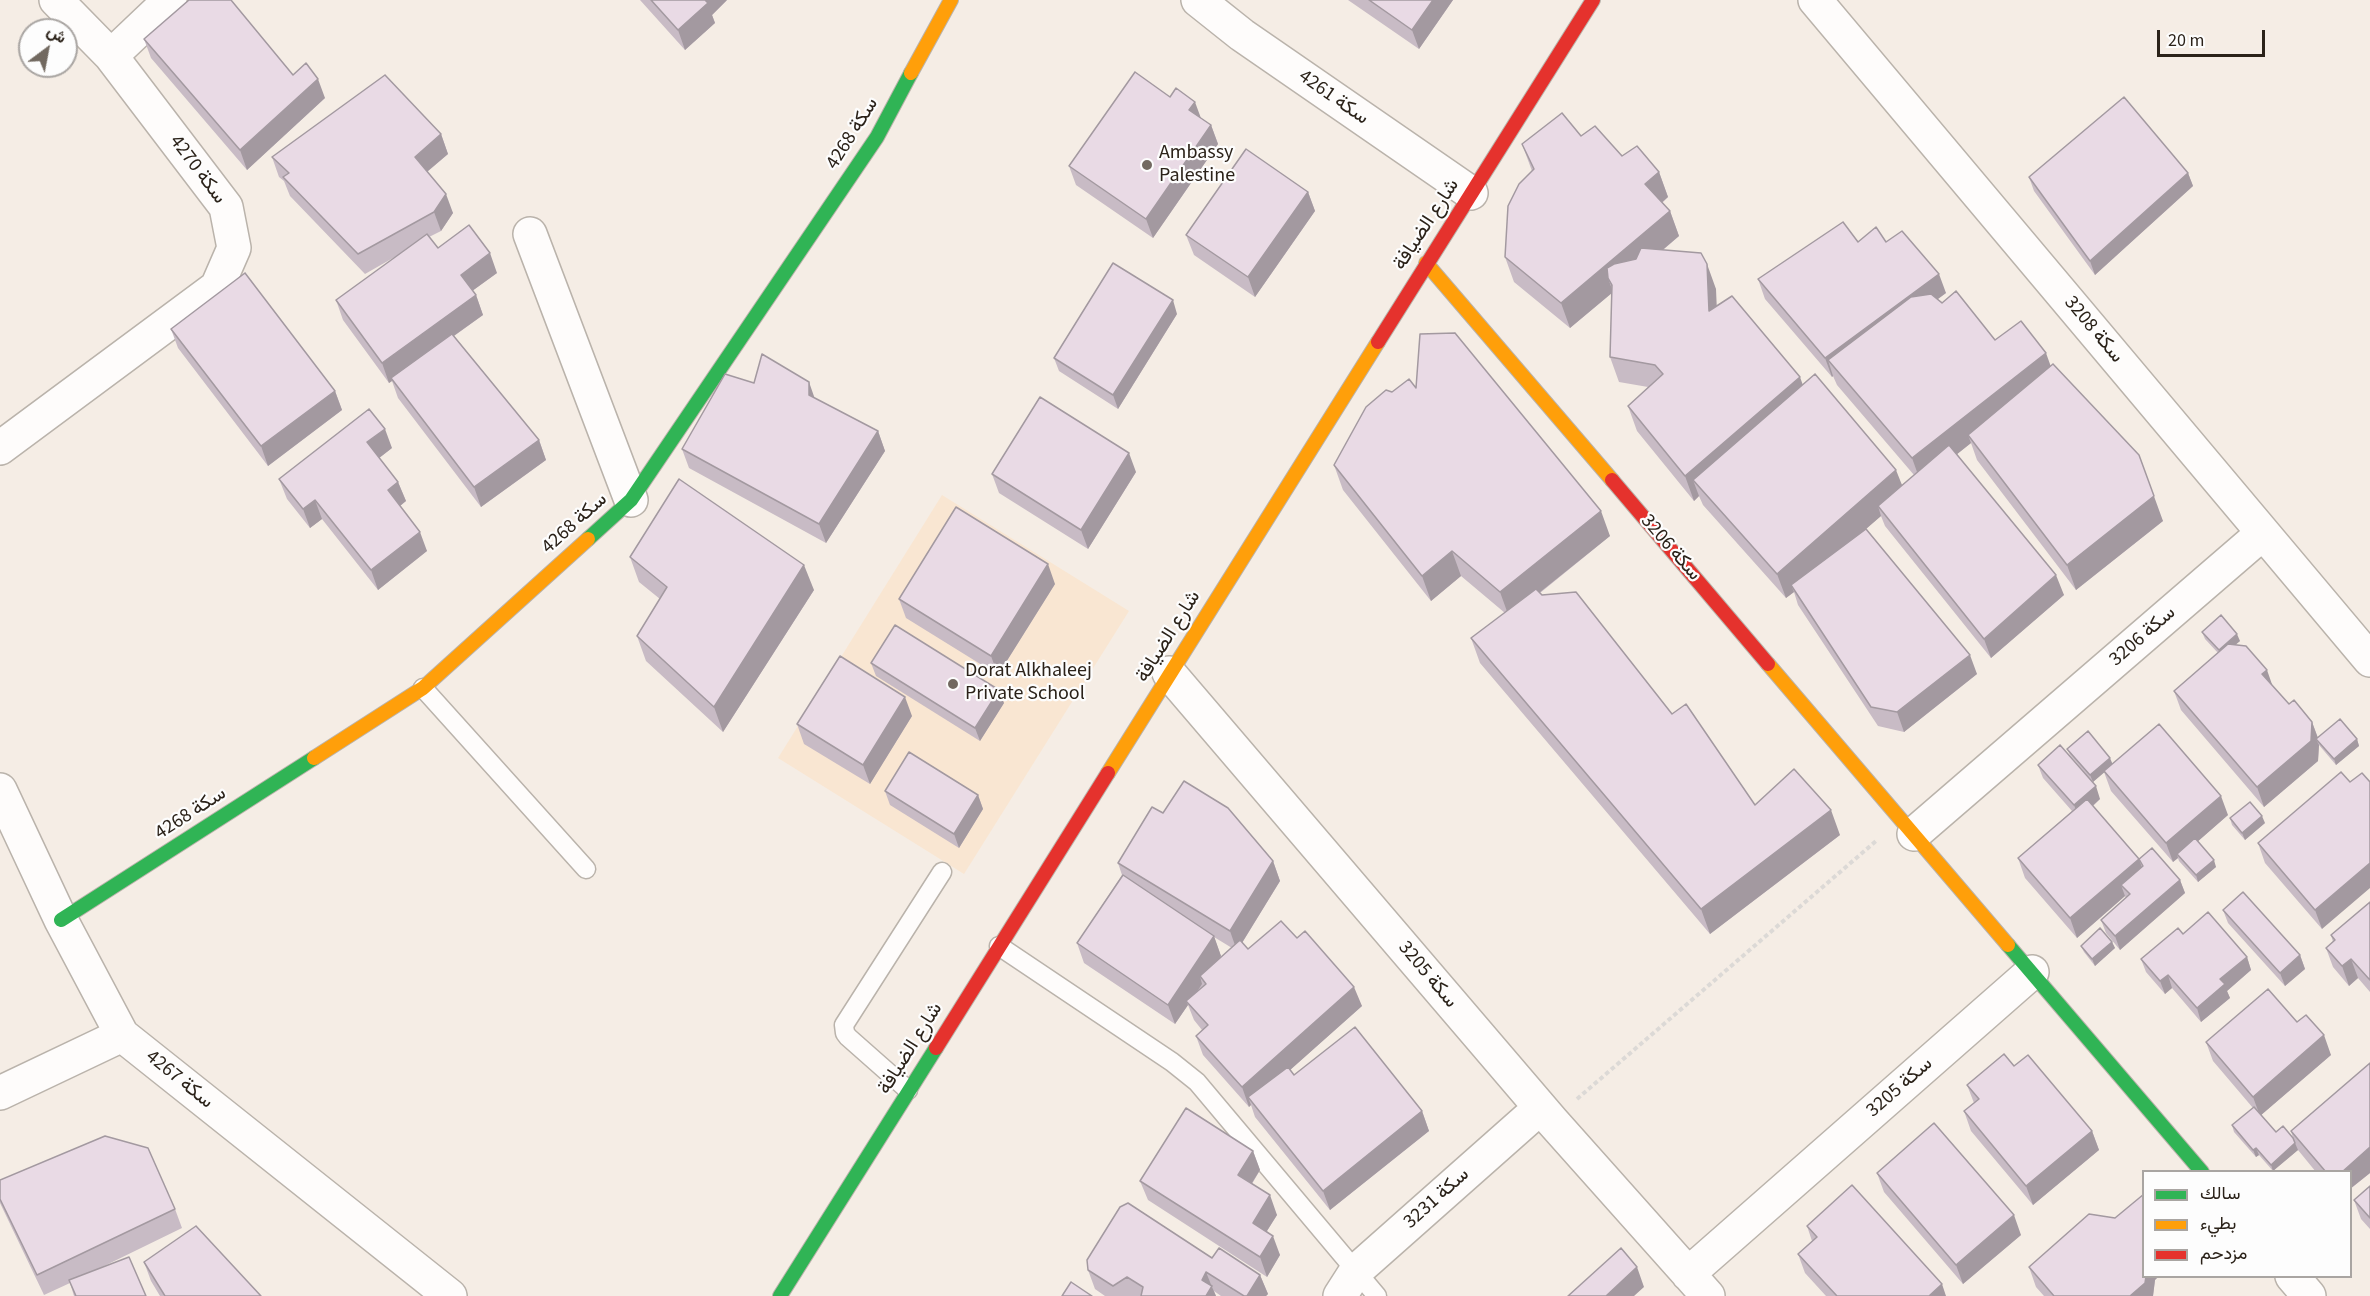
<!DOCTYPE html>
<html>
<head>
<meta charset="utf-8">
<style>
	body { margin:0 }
	#map { position:relative; width:2370px; height:1296px; overflow:hidden; background:#f5ede5; font-family:"Source Sans 3",Vazirmatn,sans-serif }
	canvas { display:block }
	.legend { position:absolute; left:2142px; top:1170px; width:210px; height:108px; box-sizing:border-box; background:#fdfdfd; border:2px solid #a9a5a2; margin:0; padding:8px 10px; list-style:none; font-size:18px; color:#2b2219 }
	.legend li { display:flex; align-items:center; gap:12px; height:30px }
	.legend b { width:30px; border:2px solid #a9a5a2 }
	.north { position:absolute; left:18px; top:18px; width:60px; height:60px; box-sizing:border-box; background:#fdfdfd; border:2px solid #a9a5a2; border-radius:50%; rotate:32deg; font-size:16px; font-weight:700; line-height:24px; text-align:center; color:#2b2219 }
	.north::after { content:''; display:block; margin:auto; width:21px; height:27px; background:#726960; clip-path:polygon(50% 0,100% 100%,50% 72%,0 100%) }
	.scale { position:absolute; left:2157px; top:30px; width:108px; height:27px; box-sizing:border-box; border:3px solid #2b2219; border-top:0; padding-left:8px; font-size:18px; line-height:21px; white-space:nowrap; color:#2b2219; -webkit-text-stroke:4px #fdfdfd; paint-order:stroke }
</style>
</head>
<body>
<div id="map">
<canvas width="2370" height="1296"></canvas>
<ul class="legend">
<li><b style="height:8px;background:#30b455"></b>سالك</li>
<li><b style="height:8px;background:#ff9f0a"></b>بطيء</li>
<li><b style="height:8px;background:#e5322d"></b>مزدحم</li>
</ul>
<div class="north">ش</div>
<div class="scale">20 m</div>
</div>
<script>
const c = document.querySelector('canvas').getContext('2d');
c.lineJoin = 'round';
function fill(path, color) {
  c.fillStyle = color;
  c.fill(path, 'evenodd');
}
function toPath(rows) {
  const path = new Path2D();
  for (const r of rows) {
    path.moveTo(r[0], r[1]);
    for (let i = 2; i < r.length; i += 2) path.lineTo(r[i], r[i + 1]);
  }
  return path;
}
function trace(path, color, width, dash) {
  c.strokeStyle = color;
  c.lineWidth = width;
  c.lineCap = dash ? 'butt' : 'round';
  c.setLineDash(dash || []);
  c.stroke(path);
}
function label(font, color, halo, rows, align = 'center') {
  c.font = font + ' "Source Sans 3",Vazirmatn,sans-serif';
  c.lineWidth = 4.5;
  c.setLineDash([]);
  c.textBaseline = 'middle';
  c.strokeStyle = halo;
  c.fillStyle = color;
  for (const [text, x, y, turn = 0] of rows) {
    c.save();
    c.translate(x, y);
    c.rotate((+turn || 0) * Math.PI / 180);
    c.textAlign = isNaN(turn) ? turn : align;
    if (halo) c.strokeText(text, 0, 0);
    c.fillText(text, 0, 0);
    c.restore();
  }
}
const built = toPath([
	[942,495,1129,611,964,874,778,758]
]);
const path = toPath([
	[1577,1099,1876,841]
]);
const lane = toPath([
	[423,688,586,869],
	[999,946,1172,1062,1197,1082,1377,1296],
	[908,1090,848,1037,845,1033,844,1025,942,872]
]);
const street = toPath([
	[1198,0,1242,35,1471,193],
	[1815,0,2370,660],
	[111,56,170,0],
	[530,234,631,500],
	[0,448,217,287,234,248,226,207,111,56,56,0],
	[1169,673,1552,1121,1708,1296],
	[0,790,61,920,122,1035,450,1296],
	[1914,834,2263,533],
	[0,1093,122,1035],
	[1688,1274,2032,972],
	[2292,1276,2309,1296],
	[1340,1296,1356,1271,1540,1108]
]);
const fast = toPath([
	[588,539,631,500,877,137,911,73],
	[61,920,314,758],
	[2008,945,2202,1172],
	[780,1296,936,1048]
]);
const slow = toPath([
	[911,73,951,0],
	[1426,263,1612,480],
	[1768,664,2008,945],
	[314,758,423,688,588,539],
	[1108,773,1378,342]
]);
const jam = toPath([
	[1378,342,1593,0],
	[1612,480,1768,664],
	[936,1048,1108,773]
]);
const wall = toPath([
	[640,0,727,0,712,15,715,23,685,50],
	[1348,0,1453,0,1419,49],
	[144,39,293,75,325,98,247,170,151,58],
	[1201,118,1211,125,1218,144,1153,238,1076,185,1069,166],
	[441,134,448,154,427,172,453,213,441,231,429,237,438,248,497,273,472,291,476,295,483,315,454,336,539,440,546,460,481,507,398,398,392,381,389,383,343,320,336,300,400,254,365,274,290,196,284,181,279,177,272,157],
	[1581,136,1659,172,1668,197,1662,203,1670,211,1679,236,1663,250,1716,289,1716,306,1803,385,1902,485,1914,475,1837,385,1833,376,1832,377,1765,299,1758,279,1858,242,1886,242,1946,293,1938,299,1995,340,2051,366,2163,521,2076,590,1977,460,1971,443,1957,454,2064,595,1991,658,1885,526,1881,516,1863,531,1977,674,1904,732,1878,726,1798,605,1794,592,1786,598,1703,505,1699,496,1694,501,1637,431,1628,406,1648,387,1619,382,1610,357,1612,293,1570,328,1514,282,1505,257,1532,171,1522,144],
	[2188,173,2193,186,2095,275,2034,191,2029,177],
	[1308,192,1315,211,1255,297,1194,255,1186,235],
	[1177,314,1118,409,1059,371,1054,358],
	[171,329,335,391,342,410,268,466,178,348],
	[754,383,815,398,878,431,885,451,826,543,689,468,682,449],
	[1416,388,1610,536,1540,593,1672,714,1755,805,1840,835,1710,934,1480,663,1471,638,1505,613,1461,576,1431,601,1343,490,1334,465,1392,392],
	[392,448,379,458,398,482,406,501,400,506,427,551,378,590,322,519,310,528,287,499,279,479],
	[1136,472,1088,549,999,493,992,474],
	[630,557,814,590,723,732,646,661,637,636,660,599,639,582],
	[1055,584,998,675,906,618,899,599],
	[2202,632,2240,641,2235,645,2289,704,2312,722,2318,738,2357,739,2359,746,2336,765,2319,745,2318,761,2264,807,2181,710,2174,691,2218,653,2205,639],
	[871,663,1004,703,980,741,876,676],
	[912,716,870,784,804,744,797,724],
	[2067,749,2113,764,2228,815,2198,841,2216,867,2198,882,2179,861,2178,858,2173,862,2111,791,2104,772,2093,782,2070,755],
	[2038,765,2100,799,2093,806,2139,859,2180,880,2185,893,2120,950,2106,933,2101,920,2126,898,2125,896,2077,938,2025,878,2018,858,2072,811,2043,778],
	[2350,782,2322,929,2265,863,2258,843],
	[885,791,978,795,983,809,959,848,890,805],
	[1163,813,1273,861,1280,881,1242,943,1248,949,1297,938,1362,1006,1290,1070,1294,1075,1422,1111,1429,1131,1330,1210,1255,1117,1251,1105,1249,1107,1203,1055,1196,1036,1202,1030,1194,1020,1188,1005,1175,1024,1084,963,1077,943,1122,875,1118,863],
	[1214,937,1232,948,1219,959,1221,956],
	[2230,818,2265,823,2245,840,2232,825],
	[2370,902,2370,992,2358,978,2349,986,2333,967,2326,948,2333,942,2331,935],
	[2223,910,2300,955,2305,969,2285,986,2228,923],
	[2183,934,2247,957,2251,970,2227,991,2230,998,2201,1022,2172,988,2165,994,2146,972,2141,959],
	[2112,942,2115,948,2095,966,2084,952,2081,946],
	[2297,1022,2331,1055,2261,1115,2276,1132,2293,1138,2291,1131,2370,1063,2370,1173,2350,1189,2350,1172,2316,1172,2298,1150,2273,1171,2259,1155,2256,1157,2234,1132,2232,1125,2253,1108,2213,1061,2206,1042],
	[2014,1066,2092,1131,2099,1150,2033,1205,1971,1131,1964,1111,1974,1103,1967,1085],
	[1253,1151,1260,1170,1252,1184,1277,1215,1267,1231,1280,1255,1267,1277,1148,1200,1140,1181],
	[1877,1173,2021,1235,1963,1284,1884,1192],
	[0,1180,175,1209,182,1228,98,1269,146,1296,74,1296,70,1283,44,1295,0,1203],
	[2370,1186,2370,1229,2361,1219,2354,1200],
	[1807,1226,1946,1296,1826,1296,1805,1273,1798,1254,1812,1241],
	[1212,1258,1260,1275,1268,1294,1266,1296,1221,1296,1214,1291,1216,1296,1105,1296,1095,1289,1088,1270],
	[144,1262,261,1296,160,1296,151,1281],
	[2029,1267,2144,1276,2159,1276,2155,1280,2153,1296,2044,1296,2036,1287]
]);
const shadedWall = toPath([
	[704,0,727,0,712,15,715,23,685,50,678,30],
	[1433,0,1453,0,1419,49,1412,30],
	[318,79,325,98,247,170,240,150],
	[1195,102,1202,121,1189,110],
	[1211,125,1218,144,1153,238,1146,219],
	[441,134,448,154,422,176,415,157],
	[1659,172,1668,197,1654,209,1645,184],
	[2188,173,2193,186,2095,275,2090,261],
	[1308,192,1315,211,1255,297,1248,277],
	[446,194,453,213,441,231,434,212],
	[1670,211,1679,236,1614,291,1608,278,1613,292,1570,328,1561,303],
	[490,253,497,273,468,294,461,275],
	[1707,264,1716,289,1718,336,1709,311],
	[1939,274,1946,293,1838,372,1828,360,1833,376,1832,377,1825,358],
	[476,295,483,315,392,380,391,378,392,381,389,383,382,363],
	[1173,300,1177,314,1118,409,1113,395],
	[2046,353,2055,378,1968,435,1971,443,1921,483,1912,458],
	[1800,377,1809,402,1693,480,1699,496,1694,501,1685,476],
	[809,382,816,402,809,395],
	[335,391,342,410,268,466,261,446],
	[385,429,392,448,374,462,367,442],
	[878,431,885,451,826,543,819,524],
	[539,440,546,460,481,507,474,487],
	[1129,453,1136,472,1088,549,1081,530],
	[2139,455,2163,521,2076,590,2067,565],
	[1896,470,1906,495,1878,506,1881,516,1795,591,1791,585,1794,592,1786,598,1777,574],
	[398,482,406,501,395,510,388,490],
	[315,500,322,519,310,528,303,509],
	[1601,511,1610,536,1509,617,1500,592],
	[420,532,427,551,378,590,371,570],
	[1452,551,1461,576,1431,601,1422,576],
	[1048,564,1055,584,998,675,991,656],
	[804,565,814,590,723,732,714,707],
	[2056,575,2064,595,1991,658,1984,639],
	[2237,634,2240,641,2221,657,2219,650],
	[1970,655,1977,674,1904,732,1897,712],
	[2267,670,2274,690,2262,674],
	[999,690,1004,703,980,741,975,728],
	[905,697,912,716,870,784,863,765],
	[2312,722,2319,741,2316,739,2319,745,2318,761,2264,807,2257,787],
	[2357,739,2359,746,2336,765,2334,759],
	[2110,758,2113,765,2093,782,2090,775],
	[2096,786,2100,799,2079,818,2074,805],
	[978,795,983,809,959,848,954,834],
	[2221,796,2228,815,2180,857,2177,854,2178,858,2173,862,2166,843],
	[1831,810,1840,835,1710,934,1701,909],
	[2262,816,2265,823,2245,840,2242,833],
	[2139,859,2146,879,2121,885,2125,896,2077,938,2070,918],
	[2214,860,2216,867,2198,882,2196,875],
	[1273,861,1280,881,1237,951,1230,931],
	[2370,863,2370,888,2322,929,2315,910],
	[2180,880,2185,893,2120,950,2115,936],
	[1214,936,1221,956,1204,982,1200,976,1202,984,1189,1004,1186,1001,1188,1005,1175,1024,1168,1005],
	[2112,942,2115,948,2095,966,2092,959],
	[2300,955,2305,969,2285,986,2280,973],
	[2247,957,2251,970,2227,991,2230,998,2201,1022,2197,1008,2220,979],
	[2351,959,2358,978,2349,986,2342,966],
	[2168,975,2172,988,2165,994,2160,981],
	[1354,987,1362,1006,1253,1103,1248,1097,1251,1105,1249,1107,1242,1087],
	[2324,1035,2331,1055,2260,1116,2253,1097],
	[1422,1111,1429,1131,1330,1210,1323,1191],
	[2092,1131,2099,1150,2033,1205,2026,1186],
	[2295,1143,2298,1150,2273,1171,2271,1165],
	[2370,1147,2370,1173,2350,1189,2350,1172,2342,1172],
	[2256,1148,2259,1155,2256,1157,2253,1150],
	[1253,1151,1260,1170,1245,1194,1238,1175],
	[1270,1195,1277,1215,1260,1242,1253,1223],
	[2014,1215,2021,1235,1963,1284,1956,1265],
	[1273,1236,1280,1255,1267,1277,1260,1257],
	[1637,1267,1644,1287,1634,1296,1606,1296],
	[1206,1272,1212,1287,1216,1296,1206,1296,1202,1280],
	[1260,1275,1268,1294,1266,1296,1247,1296],
	[2146,1276,2159,1276,2155,1280,2153,1296,2130,1296],
	[1942,1284,1946,1296,1929,1296]
]);
const building = toPath([
	[189,0,231,0,293,75,306,63,318,79,240,150,144,39,189,0],
	[651,0,705,0,708,3,678,30,651,0],
	[1369,0,1433,0,1412,30,1369,0],
	[1135,72,1170,97,1176,88,1195,102,1189,110,1211,125,1146,219,1069,166,1135,72],
	[385,75,441,134,415,157,446,194,434,212,358,254,283,177,289,173,272,157,385,75],
	[2124,97,2188,173,2090,261,2029,177,2124,97],
	[1562,113,1581,136,1595,126,1622,156,1637,146,1659,172,1645,184,1670,211,1561,303,1505,257,1508,206,1519,184,1534,169,1522,144,1562,113],
	[1246,149,1308,192,1248,277,1186,235,1246,149],
	[1843,222,1858,242,1876,227,1886,242,1902,231,1939,274,1825,358,1758,279,1843,222],
	[469,225,490,253,461,275,476,295,382,363,336,300,427,234,438,248,469,225],
	[1641,248,1701,253,1707,264,1709,311,1732,296,1800,377,1685,476,1628,406,1663,374,1655,365,1610,357,1612,285,1608,278,1607,268,1614,264,1636,259,1641,248],
	[1113,263,1173,300,1113,395,1054,358,1113,263],
	[245,273,335,391,261,446,171,329,245,273],
	[1956,291,1995,340,2021,321,2046,353,1912,458,1828,360,1911,297,1931,294,1942,303,1956,291],
	[1455,333,1601,511,1500,592,1452,551,1422,576,1334,465,1366,407,1386,390,1392,392,1409,379,1416,388,1420,334,1455,333],
	[452,334,539,440,474,487,391,378,452,334],
	[762,354,809,382,809,395,878,431,819,524,682,449,725,374,754,383,762,354],
	[2053,364,2139,455,2154,496,2067,565,1968,435,2053,364],
	[1815,374,1896,470,1777,574,1693,480,1815,374],
	[1040,397,1129,453,1081,530,992,474,1040,397],
	[369,409,385,429,367,442,398,482,388,490,420,532,371,570,315,500,303,509,279,479,369,409],
	[1949,445,2056,575,1984,639,1878,506,1949,445],
	[679,479,804,565,714,707,637,636,667,587,630,557,679,479],
	[956,507,1048,564,991,656,899,599,956,507],
	[1866,529,1970,655,1897,712,1871,707,1791,585,1866,529],
	[1536,589,1542,595,1576,592,1672,714,1686,704,1755,805,1794,769,1831,810,1701,909,1471,638,1536,589],
	[2221,615,2237,634,2219,650,2202,632,2221,615],
	[895,625,999,690,975,728,871,663,895,625],
	[2228,644,2246,646,2267,670,2262,674,2289,704,2294,700,2312,722,2311,741,2257,787,2174,691,2228,644],
	[840,656,905,697,863,765,797,724,840,656],
	[2340,719,2357,739,2334,759,2316,739,2340,719],
	[2159,724,2221,796,2166,843,2104,771,2159,724],
	[2088,731,2110,758,2090,775,2067,749,2088,731],
	[2060,745,2096,786,2074,805,2038,765,2060,745],
	[909,752,978,795,954,834,885,791,909,752],
	[2341,772,2350,782,2362,773,2370,782,2370,863,2315,910,2258,843,2341,772],
	[1184,781,1228,808,1273,861,1230,931,1118,863,1152,807,1163,813,1184,781],
	[2087,799,2139,859,2070,918,2018,858,2087,799],
	[2250,802,2262,816,2242,833,2230,818,2250,802],
	[2195,838,2214,860,2196,875,2177,854,2195,838],
	[2152,848,2180,880,2115,936,2101,920,2130,894,2121,885,2143,866,2139,859,2138,860,2152,848],
	[1123,875,1214,936,1168,1005,1077,943,1123,875],
	[2243,892,2300,955,2280,973,2223,910,2243,892],
	[2370,902,2370,980,2351,959,2342,966,2326,948,2335,940,2331,935,2370,902],
	[2208,912,2247,957,2220,979,2225,984,2197,1008,2168,975,2160,981,2141,959,2178,928,2183,934,2208,912],
	[1281,921,1297,938,1305,931,1354,987,1242,1087,1196,1036,1208,1025,1186,1001,1206,984,1200,976,1240,940,1248,949,1281,921],
	[2100,928,2112,942,2092,959,2081,946,2100,928],
	[2268,989,2297,1022,2306,1015,2324,1035,2253,1097,2206,1042,2268,989],
	[1355,1027,1422,1111,1323,1191,1248,1097,1288,1067,1294,1075,1355,1027],
	[2004,1054,2014,1066,2028,1055,2092,1131,2026,1186,1964,1111,1979,1099,1967,1085,2004,1054],
	[2370,1063,2370,1147,2342,1172,2326,1172,2291,1131,2370,1063],
	[2254,1107,2276,1132,2283,1126,2293,1138,2295,1143,2271,1165,2256,1148,2253,1150,2232,1125,2254,1107],
	[1186,1108,1253,1151,1238,1175,1270,1195,1253,1223,1273,1236,1260,1257,1140,1181,1186,1108],
	[1934,1123,2014,1215,1956,1265,1877,1173,1934,1123],
	[105,1136,148,1148,175,1209,37,1275,0,1199,0,1180,105,1136],
	[1852,1185,1942,1284,1929,1296,1837,1296,1798,1254,1817,1237,1807,1226,1852,1185],
	[2370,1186,2370,1218,2354,1200,2370,1186],
	[2144,1194,2144,1276,2146,1276,2145,1283,2130,1296,2054,1296,2029,1267,2089,1214,2115,1218,2144,1194],
	[1128,1203,1212,1258,1219,1248,1260,1275,1247,1296,1244,1296,1206,1272,1202,1280,1212,1286,1206,1296,1141,1296,1143,1287,1127,1277,1113,1286,1088,1270,1087,1260,1120,1207,1128,1203],
	[196,1226,261,1296,165,1296,144,1262,196,1226],
	[1621,1248,1637,1267,1606,1296,1568,1296,1621,1248],
	[129,1257,146,1296,76,1296,69,1280,129,1257],
	[1071,1282,1092,1296,1062,1296,1071,1282]
]);
const markers = [
	[1147,165,6,"#726960"],
	[953,684,6,"#726960"]
];
const streetNames = [
	["سكة 4261",1333,98,35],
	["سكة 4268",853,134,-58],
	["سكة 4270",197,170,53],
	["شارع الضيافة",1427,225,-57],
	["سكة 3208",2093,330,50],
	["سكة 4268",575,524,-42],
	["سكة 3206",1670,548,49],
	["شارع الضيافة",1169,637,-58],
	["سكة 3206",2143,637,-41],
	["سكة 4268",191,814,-33],
	["سكة 3205",1427,975,50],
	["شارع الضيافة",911,1049,-58],
	["سكة 4267",179,1080,39],
	["سكة 3205",1900,1088,-41],
	["سكة 3231",1437,1199,-42]
];
const poiNames = [
	["Ambassy",1159,154],
	["Palestine",1159,177],
	["Dorat Alkhaleej",965,672],
	["Private School",965,695]
];
fill(built, '#f9e6d2');
trace(lane, '#bab3ab', 21);
trace(street, '#bab3ab', 36);
trace(fast, '#bab3ab', 16);
trace(slow, '#bab3ab', 16);
trace(jam, '#bab3ab', 16);
trace(path, '#dcd9d6', 4, [4.5, 3]);
trace(lane, '#fefcfb', 18);
trace(street, '#fefcfb', 33);
trace(fast, '#30b455', 14);
trace(slow, '#ff9f0a', 14);
trace(jam, '#e5322d', 14);
fill(wall, '#c8bbc5');
fill(shadedWall, '#a399a0');
fill(building, '#e9dae5');
trace(building, '#a399a0', 1.5);
for (const [x, y, r, color] of markers) {
  const dot = new Path2D();
  dot.arc(x, y, r, 0, 2 * Math.PI);
  c.fillStyle = color;
  c.fill(dot);
  trace(dot, '#fdfdfd', 2);
}
label('20px', '#2b2219', '#fdfdfd', streetNames);
label('20px', '#2b2219', '#fdfdfd', poiNames, 'left');
</script>
</body>
</html>
